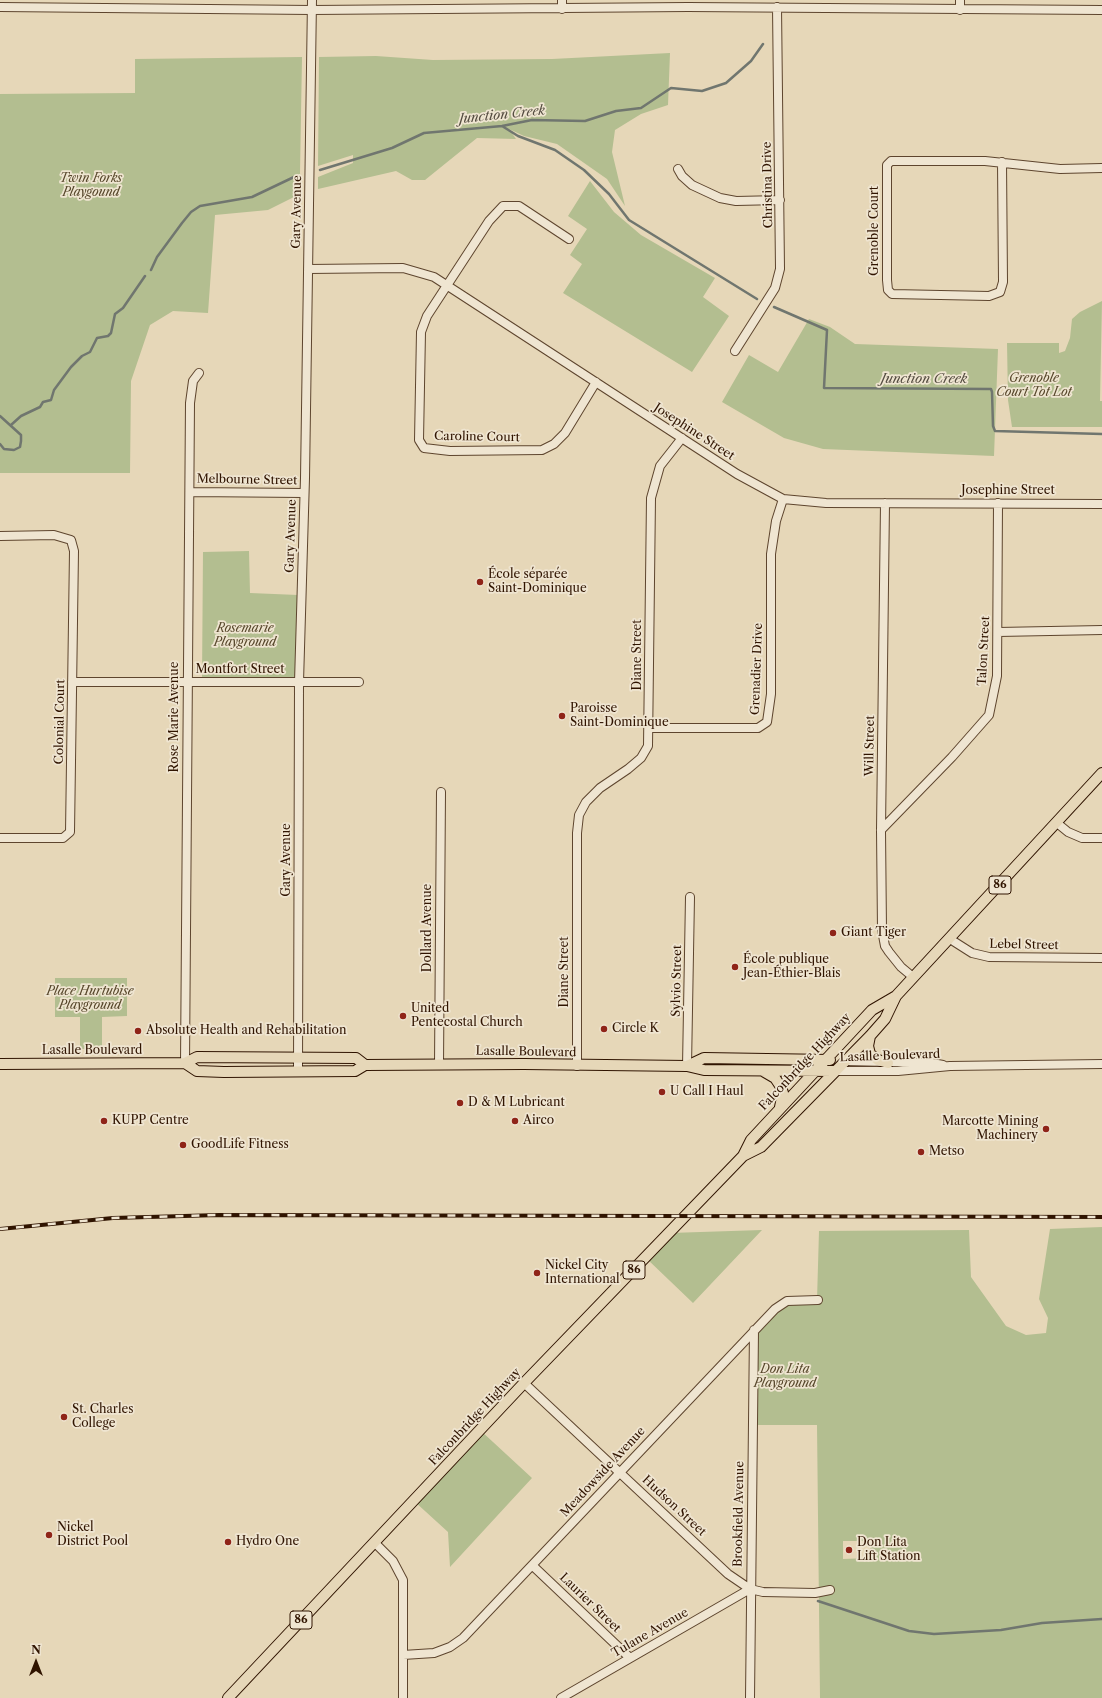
<!DOCTYPE html>
<html>
<head>
<meta charset="utf-8">
<style>
	body { margin:0 }
	#map { position:relative; width:1102px; height:1698px; overflow:hidden; background:#e6d7b8; font-family:"Libre Caslon Text",serif }
	canvas { display:block }
	.north { position:absolute; left:16px; top:1642px; width:40px; height:40px; -webkit-text-stroke:3px #efe5d1; paint-order:stroke; rotate:0deg; font-size:11px; font-weight:700; line-height:16px; text-align:center; color:#301400 }
	.north::after { content:''; display:block; margin:auto; width:14px; height:18px; background:#301400; clip-path:polygon(50% 0,100% 100%,50% 72%,0 100%) }
</style>
</head>
<body>
<div id="map">
<canvas width="1102" height="1698"></canvas>
<div class="north">N</div>
</div>
<script>
const c = document.querySelector('canvas').getContext('2d');
c.lineJoin = 'round';
function fill(path, color) {
  c.fillStyle = color;
  c.fill(path, 'evenodd');
}
function toPath(rows) {
  const path = new Path2D();
  for (const r of rows) {
    path.moveTo(r[0], r[1]);
    for (let i = 2; i < r.length; i += 2) path.lineTo(r[i], r[i + 1]);
  }
  return path;
}
function trace(path, color, width, dash) {
  c.strokeStyle = color;
  c.lineWidth = width;
  c.lineCap = dash ? 'butt' : 'round';
  c.setLineDash(dash || []);
  c.stroke(path);
}
function label(font, color, halo, rows, align = 'center') {
  c.font = font + ' "Libre Caslon Text",serif';
  c.lineWidth = 3.5;
  c.setLineDash([]);
  c.textBaseline = 'middle';
  c.strokeStyle = halo;
  c.fillStyle = color;
  for (const [text, x, y, turn = 0] of rows) {
    c.save();
    c.translate(x, y);
    c.rotate((+turn || 0) * Math.PI / 180);
    c.textAlign = isNaN(turn) ? turn : align;
    if (halo) c.strokeText(text, 0, 0);
    c.fillText(text, 0, 0);
    c.restore();
  }
}
const green = toPath([
	[670,53,668,105,641,114,615,130,612,152,625,206,607,179,557,144,524,136,509,129,516,139,477,138,425,180,412,180,396,171,318,189,318,177,353,163,353,155,318,166,319,57,376,56,433,60,552,59],
	[302,57,300,173,302,193,268,210,215,215,208,313,173,311,150,325,131,381,130,473,0,473,0,94,135,93,135,59],
	[590,181,614,212,641,235,715,278,703,297,729,316,692,372,563,293,582,264,570,255,587,229,568,216],
	[1102,301,1100,401,1102,401,1102,427,1012,427,1008,400,1007,343,1059,343,1059,353,1065,351,1070,338,1072,319,1080,312],
	[809,319,830,327,855,344,998,349,994,456,823,449,784,438,722,402,749,355,778,372],
	[249,551,250,593,298,595,295,676,291,679,202,679,203,552],
	[55,978,127,978,127,1016,102,1017,102,1049,80,1049,80,1017,55,1017],
	[1102,1227,1102,1698,820,1698,817,1425,752,1425,753,1329,780,1304,817,1300,819,1231,969,1230,971,1277,1006,1326,1026,1335,1046,1333,1048,1318,1039,1299,1050,1229],
	[870,1541,871,1558,843,1559,843,1541],
	[762,1230,693,1303,646,1258,670,1233],
	[480,1430,532,1478,450,1567,448,1532,414,1501]
]);
const stream = toPath([
	[502,126,518,136,555,150,584,170,609,194,629,220,757,299],
	[320,170,392,148,424,133,502,126,532,120,585,121,616,111,641,108,671,88,702,91,726,83,751,61,763,44],
	[151,270,157,257,182,223,191,212,200,206,252,197,294,177],
	[774,307,827,330,824,388,991,389,992,392,993,426,995,431,1102,434],
	[0,416,21,435,21,441,20,447,14,450,4,449,0,444],
	[11,425,21,416,40,407,43,402,51,400,54,390,71,367,82,356,90,352,97,338,108,336,111,333,115,314,123,308,145,276],
	[818,1601,909,1631,934,1634,1001,1630,1042,1623,1102,1619]
]);
const minor = toPath([
	[0,7,312,10,688,7,1102,10],
	[562,9,562,0],
	[960,10,960,0],
	[1002,162,1003,282,1000,292,989,296,892,294,888,290,887,280,887,165,891,161,985,161,1060,169,1102,168],
	[678,169,682,176,692,185,720,198,736,201,780,200],
	[569,239,519,206,503,206,489,221,427,316,421,332,419,440,424,448,450,451,542,450,554,444,565,433,596,382],
	[308,269,403,268,434,277,737,474,783,499,826,503,1102,504],
	[735,351,775,288,780,269,777,7],
	[190,492,304,493],
	[885,503,881,830,882,930,885,946,889,952,901,967,913,977],
	[0,536,54,535,71,540,74,551,70,832,63,838,0,838],
	[998,632,1102,630],
	[72,682,359,682],
	[649,728,758,728,767,722,771,694,771,554,776,521,783,499],
	[1057,823,1068,832,1082,838,1102,838],
	[881,830,952,757,989,715,997,676,998,503],
	[950,939,972,953,989,957,1102,958],
	[845,1061,932,1063,943,1065],
	[185,1063,190,403,193,381,199,373],
	[439,1065,441,792],
	[577,1066,577,833,579,815,586,802,600,788,628,769,641,758,648,746,651,498,660,466,682,438],
	[687,1066,690,897],
	[834,1071,898,1071,950,1066,1102,1064],
	[298,1072,299,682,305,478,312,0],
	[524,1383,728,1574,750,1589,763,1592,815,1593,830,1590],
	[375,1543,393,1561,403,1580,403,1698],
	[533,1566,630,1658],
	[403,1655,434,1653,450,1647,463,1638,775,1309,787,1301,818,1300],
	[561,1698,750,1589],
	[750,1698,754,1330]
]);
const major = toPath([
	[870,1036,868,1046,870,1054,878,1060,888,1063],
	[185,1063,197,1071,224,1072,355,1071,365,1065,524,1064,687,1066,704,1070,834,1071],
	[0,1064,185,1063,197,1057,356,1058,365,1065],
	[687,1066,704,1058,830,1060],
	[763,1071,775,1078,781,1087,783,1093,780,1107],
	[743,1156,751,1140,872,1010,896,996],
	[228,1698,524,1383,743,1156,761,1147,870,1036,885,1019,896,996,1102,773]
]);
const rail = toPath([
	[0,1229,113,1218,219,1215,1102,1217]
]);
const markers = [
	[480,582,4,"#8f2418"],
	[562,716,4,"#8f2418"],
	[833,933,4,"#8f2418"],
	[735,967,4,"#8f2418"],
	[403,1016,4,"#8f2418"],
	[604,1029,4,"#8f2418"],
	[138,1031,4,"#8f2418"],
	[662,1092,4,"#8f2418"],
	[460,1103,4,"#8f2418"],
	[104,1121,4,"#8f2418"],
	[515,1121,4,"#8f2418"],
	[1046,1129,4,"#8f2418"],
	[183,1145,4,"#8f2418"],
	[921,1152,4,"#8f2418"],
	[537,1273,4,"#8f2418"],
	[64,1417,4,"#8f2418"],
	[49,1535,4,"#8f2418"],
	[228,1542,4,"#8f2418"],
	[849,1550,4,"#8f2418"]
];
const shields = [
	[1000,885,22],
	[634,1270,22],
	[301,1620,22]
];
const shieldNames = [
	["86",1000,885],
	["86",634,1270],
	["86",301,1620]
];
const parkNames = [
	["Twin Forks",91,179],
	["Playgound",91,193],
	["Grenoble",1034,379],
	["Court Tot Lot",1034,393],
	["Rosemarie",245,629],
	["Playground",245,643],
	["Place Hurtubise",90,992],
	["Playground",90,1006],
	["Don Lita",785,1370],
	["Playground",785,1384]
];
const streetNames = [
	["Christina Drive",768,185,-91],
	["Gary Avenue",297,212,-89],
	["Grenoble Court",875,231,-90],
	["Josephine Street",694,432,33],
	["Caroline Court",477,437,1],
	["Melbourne Street",247,480,1],
	["Josephine Street",1008,491],
	["Gary Avenue",291,536,-88],
	["Talon Street",984,651,-87],
	["Diane Street",638,655,-90],
	["Grenadier Drive",757,669,-88],
	["Montfort Street",240,670],
	["Rose Marie Avenue",175,717,-90],
	["Colonial Court",60,722,-89],
	["Will Street",870,746,-89],
	["Gary Avenue",287,860,-90],
	["Dollard Avenue",428,928,-90],
	["Lebel Street",1024,945,1],
	["Diane Street",565,972,-90],
	["Sylvio Street",677,981,-89],
	["Lasalle Boulevard",92,1051],
	["Lasalle Boulevard",526,1052,1],
	["Lasalle Boulevard",890,1056,-2],
	["Falconbridge Highway",805,1062,-47],
	["Falconbridge Highway",475,1417,-47],
	["Meadowside Avenue",603,1472,-47],
	["Hudson Street",674,1506,43],
	["Brookfield Avenue",739,1514,-89],
	["Laurier Street",590,1603,44],
	["Tulane Avenue",650,1633,-30]
];
const poiNames = [
	["École séparée",488,575],
	["Saint-Dominique",488,589],
	["Paroisse",570,709],
	["Saint-Dominique",570,723],
	["Giant Tiger",841,933],
	["École publique",743,960],
	["Jean-Éthier-Blais",743,974],
	["United",411,1009],
	["Pentecostal Church",411,1023],
	["Circle K",612,1029],
	["Absolute Health and Rehabilitation",146,1031],
	["U Call I Haul",670,1092],
	["D & M Lubricant",468,1103],
	["KUPP Centre",112,1121],
	["Airco",523,1121],
	["Marcotte Mining",1038,1122,"right"],
	["Machinery",1038,1136,"right"],
	["GoodLife Fitness",191,1145],
	["Metso",929,1152],
	["Nickel City",545,1266],
	["International",545,1280],
	["St. Charles",72,1410],
	["College",72,1424],
	["Nickel",57,1528],
	["District Pool",57,1542],
	["Hydro One",236,1542],
	["Don Lita",857,1543],
	["Lift Station",857,1557]
];
const waterNames = [
	["Junction Creek",502,115,-6],
	["Junction Creek",924,379]
];
fill(green, '#b3be90');
trace(stream, '#70766f', 2.5);
trace(minor, '#5e452e', 10);
trace(major, '#301400', 12);
trace(minor, '#efe5d1', 8);
trace(major, '#e6d7b8', 10);
trace(rail, '#301400', 4);
trace(rail, '#efe5d1', 2.5, [8]);
for (const [x, y, r, color] of markers) {
  const dot = new Path2D();
  dot.arc(x, y, r, 0, 2 * Math.PI);
  c.fillStyle = color;
  c.fill(dot);
  trace(dot, '#efe5d1', 1.5);
}
for (const [x, y, w] of shields) {
  const box = new Path2D();
  box.roundRect(x - w / 2, y - 9, w, 18, 3);
  c.fillStyle = '#efe5d1';
  c.fill(box);
  trace(box, '#301400', 1);
}
label('bold 11px', '#301400', null, shieldNames);
label('italic 12px', '#57472b', '#efe5d1', parkNames);
label('12px', '#301400', '#efe5d1', streetNames);
label('12px', '#301400', '#efe5d1', poiNames, 'left');
label('italic 13px', '#554d41', '#efe5d1', waterNames);
</script>
</body>
</html>
